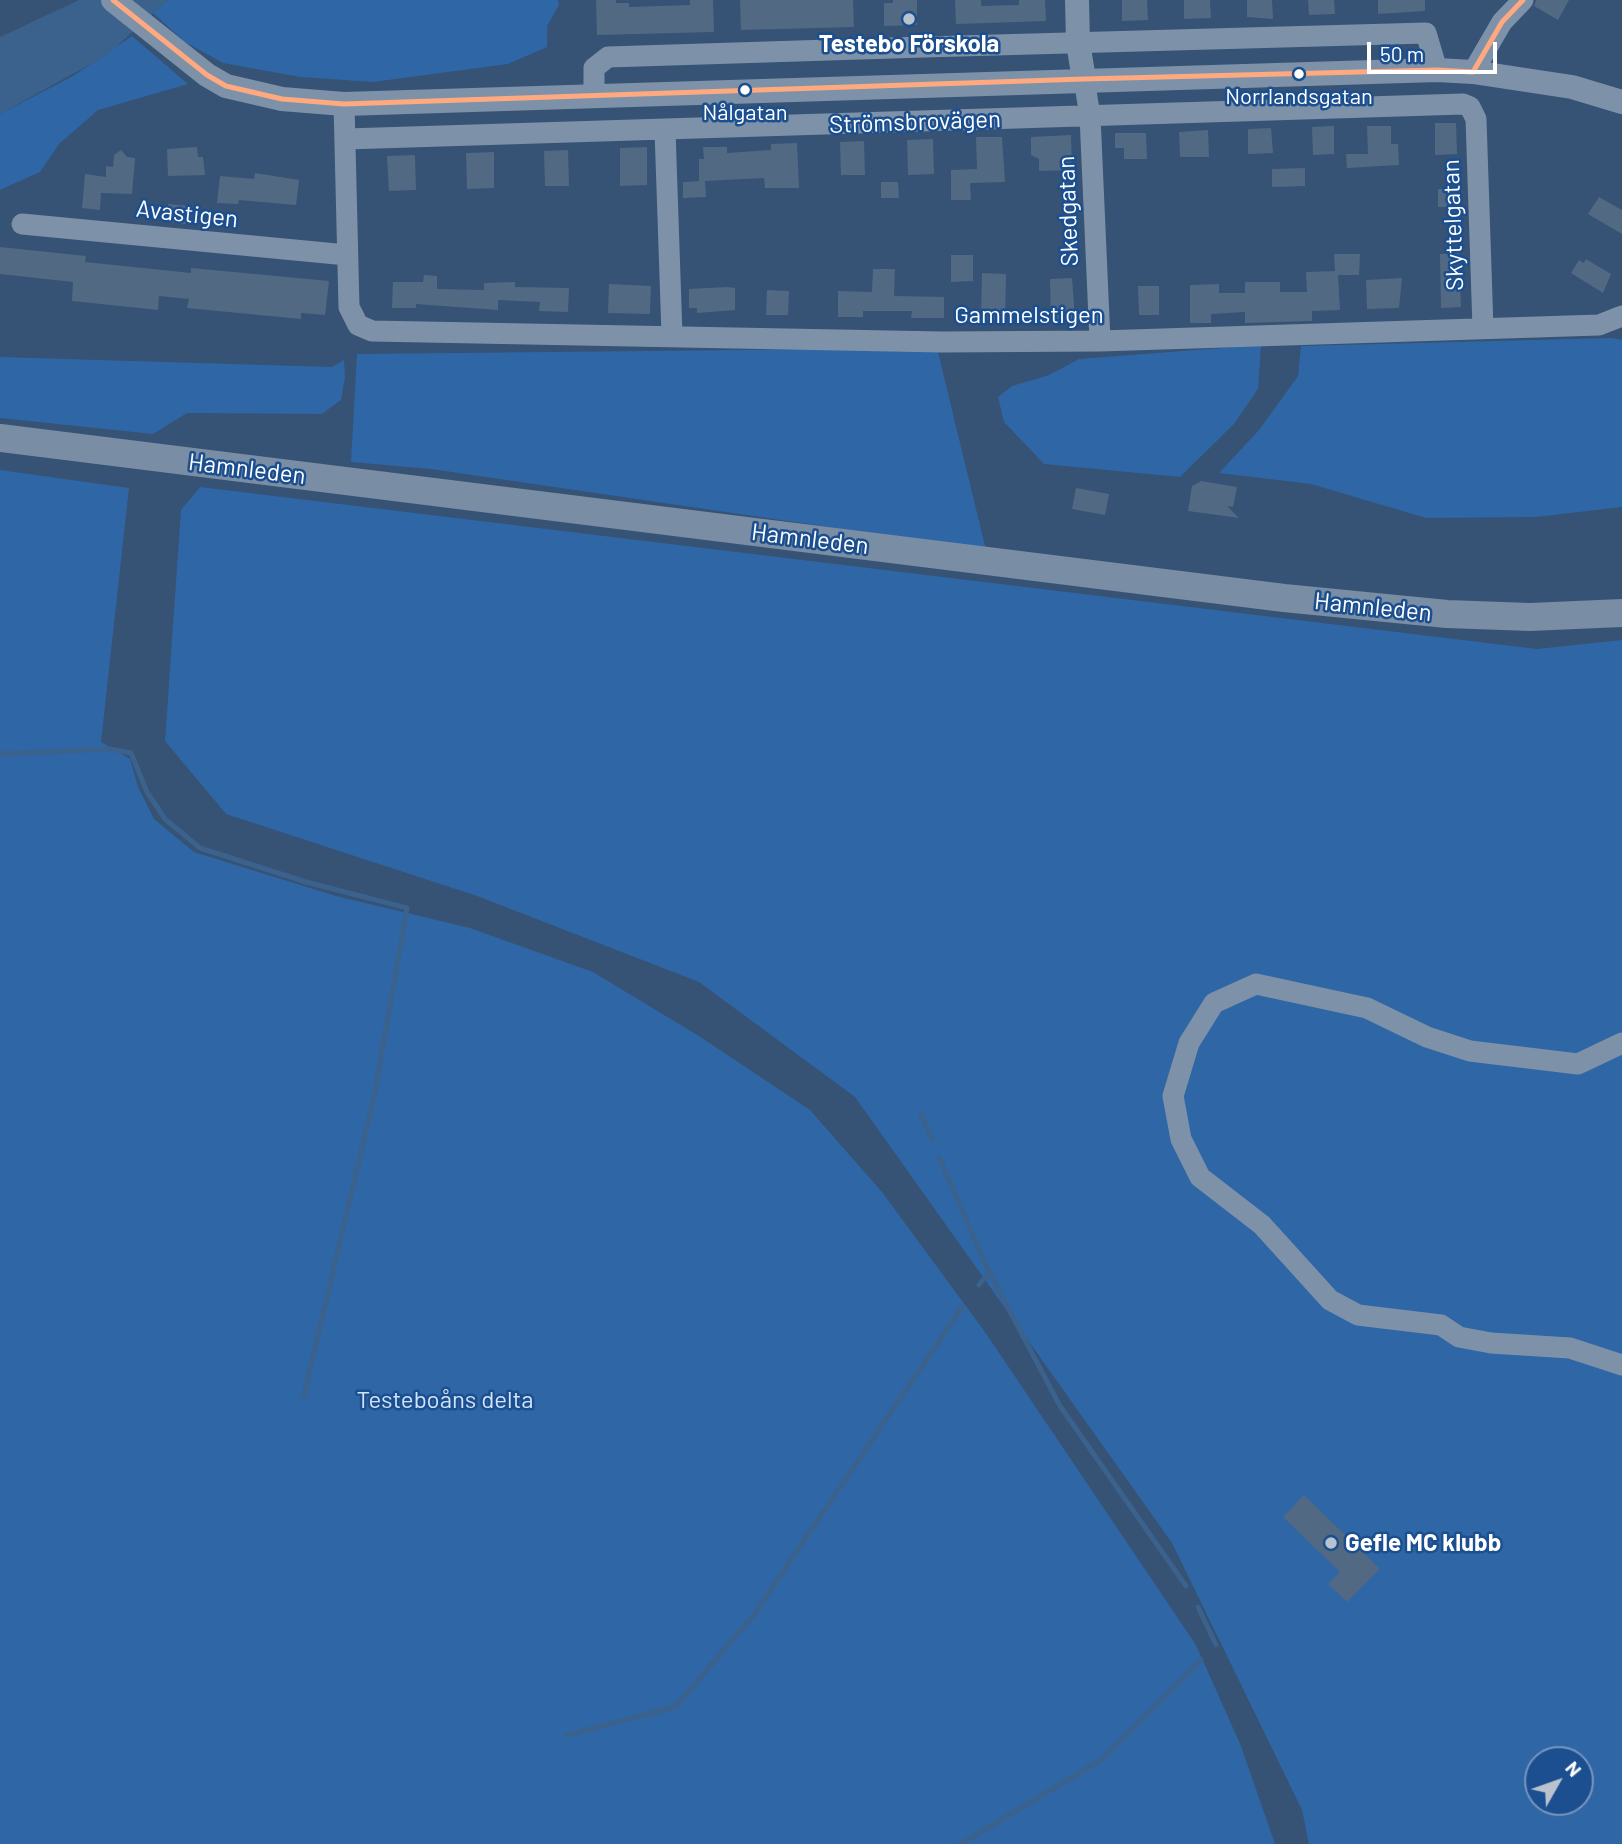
<!DOCTYPE html>
<html>
<head>
<meta charset="utf-8">
<style>
	body { margin:0 }
	#map { position:relative; width:1622px; height:1844px; overflow:hidden; background:#365274; font-family:Barlow,sans-serif }
	canvas { display:block }
	.north { position:absolute; left:1524px; top:1746px; width:70px; height:70px; box-sizing:border-box; background:#1b4f8f; border:2px solid #7695bc; border-radius:50%; rotate:50deg; font-size:19px; font-weight:700; line-height:28px; text-align:center; color:#fff }
	.north::after { content:''; display:block; margin:auto; width:24px; height:32px; background:#b9c2ce; clip-path:polygon(50% 0,100% 100%,50% 72%,0 100%) }
	.scale { position:absolute; left:1367px; top:42px; width:130px; height:32px; box-sizing:border-box; border:4px solid #fff; border-top:0; padding-left:9px; font-size:21px; line-height:24px; white-space:nowrap; color:#fff; -webkit-text-stroke:5px #1b4f8f; paint-order:stroke }
</style>
</head>
<body>
<div id="map">
<canvas width="1622" height="1844"></canvas>
<div class="north">N</div>
<div class="scale">50 m</div>
</div>
<script>
const c = document.querySelector('canvas').getContext('2d');
c.lineJoin = 'round';
function fill(path, color) {
  c.fillStyle = color;
  c.fill(path, 'evenodd');
}
function toPath(rows) {
  const path = new Path2D();
  for (const r of rows) {
    path.moveTo(r[0], r[1]);
    for (let i = 2; i < r.length; i += 2) path.lineTo(r[i], r[i + 1]);
  }
  return path;
}
function trace(path, color, width, dash) {
  c.strokeStyle = color;
  c.lineWidth = width;
  c.lineCap = dash ? 'butt' : 'round';
  c.setLineDash(dash || []);
  c.stroke(path);
}
function label(font, color, halo, rows, align = 'center') {
  c.font = font + ' Barlow,sans-serif';
  c.lineWidth = 5;
  c.setLineDash([]);
  c.textBaseline = 'middle';
  c.strokeStyle = halo;
  c.fillStyle = color;
  for (const [text, x, y, turn = 0] of rows) {
    c.save();
    c.translate(x, y);
    c.rotate((+turn || 0) * Math.PI / 180);
    c.textAlign = isNaN(turn) ? turn : align;
    if (halo) c.strokeText(text, 0, 0);
    c.fillText(text, 0, 0);
    c.restore();
  }
}
const green = toPath([
	[168,0,558,0,559,5,547,26,547,47,508,64,373,82,300,77,223,63,185,42,153,13],
	[132,36,188,84,98,110,59,144,40,172,0,190,0,114,73,76],
	[1612,338,1622,340,1622,507,1536,517,1426,518,1311,484,1219,473,1259,430,1298,376,1301,346],
	[1261,345,1258,389,1234,424,1180,477,1044,464,1004,422,998,397,1012,386,1049,375,1079,359],
	[937,348,986,550,431,469,351,462,357,354],
	[0,357,332,367,344,360,345,377,341,400,322,414,187,413,153,434,0,418],
	[0,470,129,488,101,742,130,759,138,787,154,819,194,852,336,896,470,928,593,972,699,1036,810,1110,882,1192,985,1332,1196,1645,1241,1746,1275,1844,0,1844],
	[200,487,1537,649,1622,640,1622,1844,1309,1844,1302,1810,1172,1543,855,1097,699,982,477,896,226,814,165,741,181,510],
	[1538,1760,1580,1760,1580,1802,1538,1802]
]);
const water = toPath([
	[79,0,168,0,107,55,0,114,0,37]
]);
const stream = toPath([
	[0,754,110,749,131,753,147,792,165,819,200,848,306,882,407,908,374,1097,304,1395],
	[921,1114,932,1140],
	[939,1157,989,1272,1060,1406,1186,1586],
	[979,1285,989,1272],
	[1198,1607,1216,1645],
	[567,1735,675,1707,753,1616,962,1307],
	[961,1844,1101,1760,1201,1660]
]);
const building = toPath([
	[596,0,616,0,616,3,629,3,629,7,690,5,690,0,713,0,714,32,597,35],
	[740,0,853,0,854,27,741,30],
	[893,0,917,0,917,25,884,26,884,3,893,3],
	[955,0,981,0,981,6,1019,5,1019,0,1045,0,1046,21,956,24],
	[1122,0,1147,0,1148,20,1122,21],
	[1184,0,1210,0,1211,18,1184,19],
	[1247,0,1272,0,1273,19,1247,17],
	[1308,0,1334,0,1335,14,1309,15],
	[1378,0,1425,0,1425,11,1378,14],
	[1536,0,1569,0,1558,20,1534,6],
	[1435,123,1456,123,1457,154,1435,155],
	[1334,126,1334,154,1313,155,1312,127],
	[1367,126,1391,126,1391,144,1398,144,1399,165,1347,168,1346,154,1368,154],
	[1271,128,1273,153,1248,154,1248,129],
	[1208,130,1209,157,1180,157,1179,132],
	[1115,133,1146,133,1147,159,1124,159,1124,148,1115,148],
	[1071,135,1072,170,1039,171,1039,159,1031,155,1031,137],
	[976,137,1002,137,1005,182,970,183,971,200,951,200,951,170,977,169],
	[933,139,934,174,908,175,907,140],
	[864,141,865,175,841,175,840,142],
	[797,143,799,188,765,188,764,178,705,181,706,197,683,198,683,182,699,181,699,159,704,159,703,147,727,147,727,153,771,150,771,144],
	[197,147,198,157,203,157,205,175,168,176,167,149],
	[647,147,647,185,620,186,620,148],
	[121,150,127,157,135,158,132,194,101,193,100,210,82,208,85,174,106,177,106,166,113,167,114,155],
	[568,150,569,186,545,186,544,151],
	[494,152,494,188,467,189,466,153],
	[415,155,416,190,389,191,387,156],
	[1305,168,1305,186,1272,187,1272,169],
	[255,173,299,180,296,205,239,200,238,204,217,203,220,176,254,179],
	[881,182,898,182,899,198,881,198],
	[1457,188,1458,207,1438,207,1438,189],
	[1599,197,1622,210,1622,234,1588,214],
	[168,204,188,206,186,224,166,222],
	[0,247,86,256,85,262,191,273,191,268,329,281,325,315,301,313,301,319,187,308,189,299,159,296,158,310,72,301,73,282,0,274],
	[1459,253,1461,307,1441,308,1440,254],
	[1334,254,1360,254,1359,275,1338,275,1340,310,1312,311,1312,321,1245,323,1245,312,1211,314,1211,323,1190,323,1190,285,1219,284,1219,293,1245,293,1245,282,1280,282,1280,292,1307,292,1306,272,1335,271],
	[951,255,973,255,973,281,951,282],
	[1586,259,1611,274,1603,293,1571,273,1579,260,1584,263],
	[873,269,895,269,894,296,944,297,944,318,911,318,912,311,863,311,863,317,838,317,838,291,872,292],
	[982,273,1006,274,1005,320,981,320],
	[424,275,437,276,437,289,484,290,484,283,515,282,515,287,569,288,568,312,539,311,540,302,498,300,498,310,416,304,416,308,392,308,393,282,423,282],
	[1072,278,1075,319,1051,320,1050,279],
	[1402,278,1399,308,1367,309,1366,280],
	[609,284,651,286,650,314,608,313],
	[1138,286,1159,286,1159,315,1139,315],
	[727,287,735,288,735,310,697,313,697,308,689,308,689,289],
	[767,290,789,291,788,315,766,315],
	[1201,481,1237,487,1233,507,1227,506,1239,518,1188,511,1192,486],
	[1076,488,1109,494,1105,515,1072,509],
	[1304,1495,1380,1569,1347,1602,1328,1584,1340,1572,1283,1517]
]);
const minor = toPath([
	[1473,72,1502,22,1523,0],
	[1084,79,1090,116,1100,341],
	[594,96,594,68,608,57,924,47,1426,33,1437,70],
	[344,104,349,307,358,325,372,331,942,342,1100,341,1599,325,1622,316],
	[665,130,672,335],
	[346,139,1463,104,1470,107,1476,119,1483,328],
	[22,224,347,255],
	[1622,1043,1578,1064,1470,1051,1427,1037,1367,1008,1256,984,1214,1003,1189,1043,1173,1096,1181,1139,1200,1177,1262,1225,1330,1300,1358,1315,1441,1325,1459,1337,1491,1343,1570,1348,1622,1365]
]);
const tertiary = toPath([
	[113,0,207,75,226,86,282,99,344,104,1437,70,1473,72,1572,87,1622,102],
	[1077,0,1078,43,1084,79]
]);
const secondary = toPath([
	[0,438,1284,598,1447,614,1530,617,1622,613]
]);
const bus1 = toPath([
	[113,0,207,75,226,86,282,99,344,104,1084,79,1437,70,1473,72],
	[1473,72,1502,22,1523,0]
]);
const markers = [
	[909,19,7,"#b9c2ce"],
	[1299,74,6,"#fff"],
	[745,90,6,"#fff"],
	[1331,1543,7,"#b9c2ce"]
];
const busNames = [
	["Norrlandsgatan",1299,97],
	["Nålgatan",745,113]
];
const poiNames = [
	["Testebo Förskola",909,44],
	["Gefle MC klubb",1345,1543,"left"]
];
const streetNames = [
	["Strömsbrovägen",915,122,-2],
	["Skedgatan",1068,211,-92],
	["Avastigen",187,214,6],
	["Skyttelgatan",1453,225,-92],
	["Gammelstigen",1029,315],
	["Hamnleden",247,469,7],
	["Hamnleden",810,539,7],
	["Hamnleden",1373,607,6]
];
const parkNames = [
	["Testeboåns delta",445,1400]
];
fill(green, '#2f66a5');
fill(water, '#3b618d');
trace(stream, '#3b618d', 5);
fill(building, '#526984');
trace(minor, '#7d92a8', 21);
trace(tertiary, '#7d92a8', 24);
trace(secondary, '#798da4', 28);
trace(bus1, '#ffa980', 5);
for (const [x, y, r, color] of markers) {
  const dot = new Path2D();
  dot.arc(x, y, r, 0, 2 * Math.PI);
  c.fillStyle = color;
  c.fill(dot);
  trace(dot, '#1b4f8f', 2.5);
}
label('22px', '#fff', '#1b4f8f', busNames);
label('bold 24px', '#fff', '#1b4f8f', poiNames);
label('24px', '#fff', '#1b4f8f', streetNames);
label('24px', '#cfe3fa', '#1b4f8f', parkNames);
</script>
</body>
</html>
